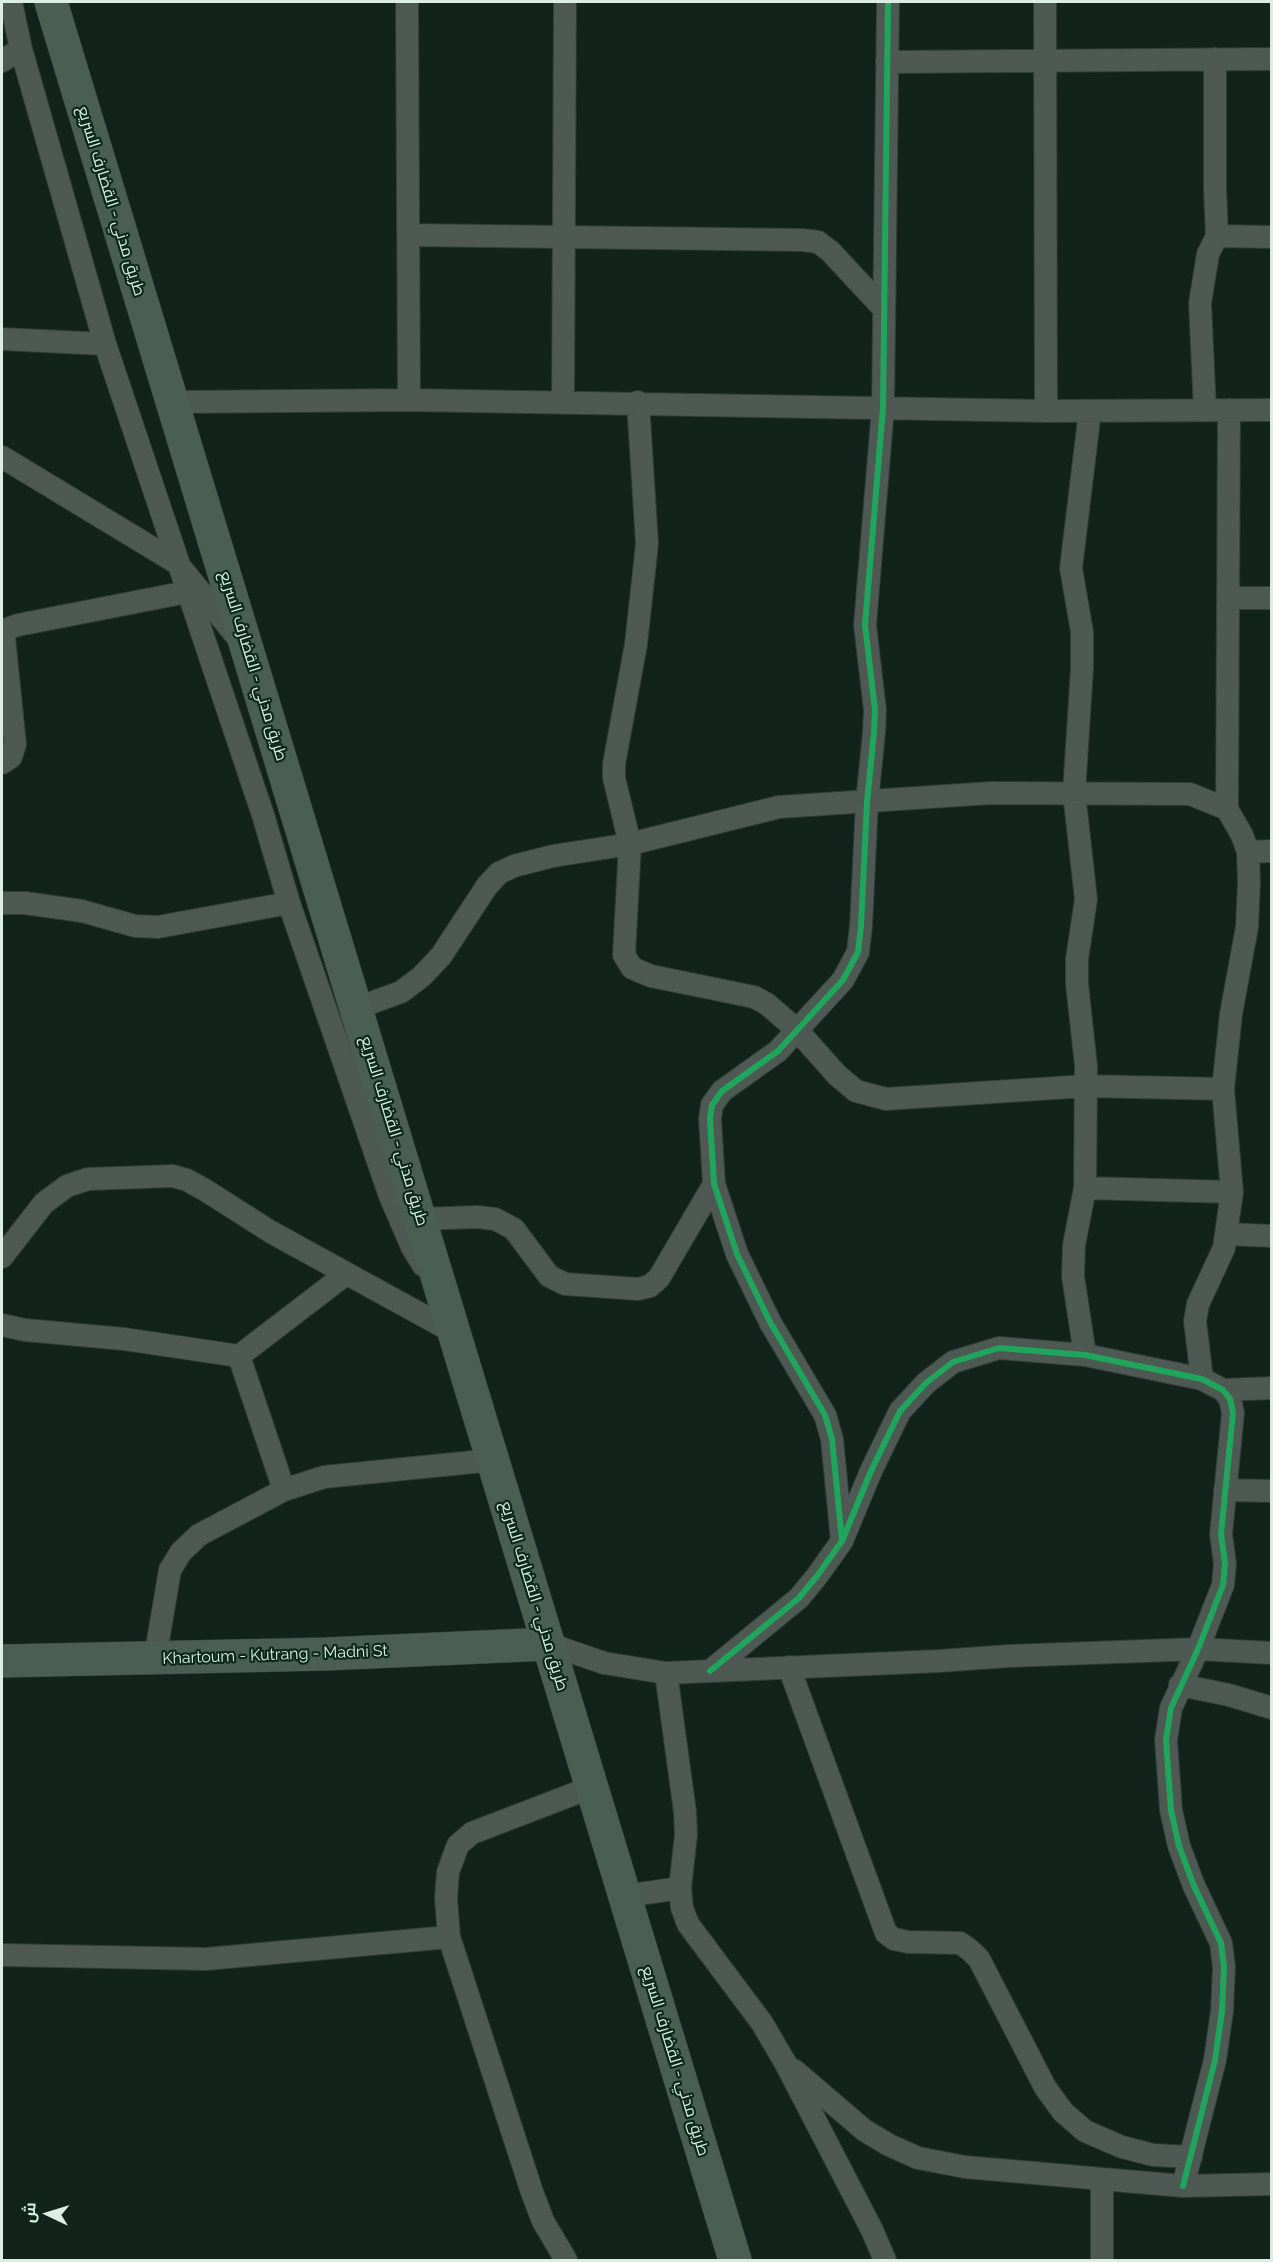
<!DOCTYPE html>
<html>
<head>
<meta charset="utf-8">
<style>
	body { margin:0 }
	#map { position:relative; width:1273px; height:2262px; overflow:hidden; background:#12231b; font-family:Raleway,Cairo,sans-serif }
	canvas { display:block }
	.frame { position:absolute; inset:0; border:3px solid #dcede3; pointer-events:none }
	.north { position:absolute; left:18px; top:2184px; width:60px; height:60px; -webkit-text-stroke:4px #0c291b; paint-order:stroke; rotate:274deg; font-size:16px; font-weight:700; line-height:24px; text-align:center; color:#dcede3 }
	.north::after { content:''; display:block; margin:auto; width:21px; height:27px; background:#dcede3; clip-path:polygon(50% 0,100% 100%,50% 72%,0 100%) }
</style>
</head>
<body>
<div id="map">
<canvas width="1273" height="2262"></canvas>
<div class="frame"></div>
<div class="north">ش</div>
</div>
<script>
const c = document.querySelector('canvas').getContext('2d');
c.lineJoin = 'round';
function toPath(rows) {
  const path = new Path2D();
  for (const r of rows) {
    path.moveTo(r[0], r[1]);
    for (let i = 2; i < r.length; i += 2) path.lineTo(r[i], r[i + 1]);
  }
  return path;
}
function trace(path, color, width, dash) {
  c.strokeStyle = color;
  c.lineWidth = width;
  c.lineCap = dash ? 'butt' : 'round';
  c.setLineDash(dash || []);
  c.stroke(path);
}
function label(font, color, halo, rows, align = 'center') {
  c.font = font + ' Raleway,Cairo,sans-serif';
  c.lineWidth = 4.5;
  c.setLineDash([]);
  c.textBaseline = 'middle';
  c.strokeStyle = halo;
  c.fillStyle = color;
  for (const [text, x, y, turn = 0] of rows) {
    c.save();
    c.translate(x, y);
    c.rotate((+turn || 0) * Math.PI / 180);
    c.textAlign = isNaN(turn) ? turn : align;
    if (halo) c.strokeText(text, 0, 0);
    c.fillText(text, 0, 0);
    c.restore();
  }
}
const street = toPath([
	[11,2,21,49,105,344,263,815,289,903,390,1196,412,1247,423,1265],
	[407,2,409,400],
	[1045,2,1046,411],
	[1215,59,1215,189,1217,236],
	[2,61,21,49],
	[887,62,1272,59],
	[409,235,802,240,818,242,830,251,884,309],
	[2,339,105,344],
	[173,402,409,400,1046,411,1272,410],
	[638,402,647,544,636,644,614,764,614,778,630,844,624,955,632,968,651,976,754,997,767,1004,797,1030,837,1075,856,1091,886,1099,1086,1086,1223,1089],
	[563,403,565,2],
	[1205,410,1200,303,1208,254,1217,236,1272,237],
	[2,457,177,563,238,638],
	[1228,598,1272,598],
	[2,763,11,757,15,744,4,638,7,629,18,625,187,592],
	[1248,852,1272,851],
	[2,903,25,903,82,911,135,926,158,927,289,903],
	[357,1008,401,992,421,977,441,956,487,886,499,873,514,866,553,856,630,844,779,807,991,793,1190,794,1227,809],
	[1085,1188,1232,1192],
	[421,1219,477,1217,495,1219,514,1229,549,1276,565,1284,638,1289,650,1286,659,1278,714,1184],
	[1227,1234,1272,1236],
	[2,1257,44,1203,67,1186,88,1179,173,1176,187,1180,205,1190,271,1232,455,1333],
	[2,1325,25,1330,124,1339,239,1356,346,1274],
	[1085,1355,1073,1276,1074,1245,1085,1188,1086,1066,1077,984,1077,959,1086,899,1074,793,1082,668,1082,632,1071,568,1090,411],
	[239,1356,284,1490],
	[1202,1379,1195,1321,1198,1304,1224,1248,1232,1192,1223,1089,1231,1014,1247,927,1249,882,1248,852,1242,835,1227,809,1229,410],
	[1223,1390,1272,1388],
	[1225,1490,1272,1491],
	[842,1541,832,1439,825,1415,770,1322,737,1254,714,1184,710,1119,712,1105,722,1091,778,1051,843,980,858,952,861,926,867,802,874,732,875,710,865,625,883,408,888,2],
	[549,1644,604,1663,666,1673,939,1661,1009,1656,1198,1649,1272,1653],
	[155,1658,170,1570,181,1552,199,1535,284,1490,324,1477,493,1460],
	[789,1667,886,1933,894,1939,908,1942,960,1943,970,1950,979,1959,1045,2087,1063,2112,1085,2131,1122,2147,1153,2155,1191,2157],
	[710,1671,799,1598,817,1576,842,1541,871,1471,900,1411,926,1383,953,1362,999,1348,1085,1355,1202,1379,1223,1390,1230,1399,1233,1413,1221,1534,1225,1564,1223,1585,1198,1649,1171,1708,1166,1740,1171,1810,1179,1846,1194,1886,1221,1943,1224,1967,1222,2011,1215,2060,1183,2186],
	[666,1673,685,1812,686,1835,680,1888,682,1908,688,1924,762,2023,786,2064,872,2230,885,2260],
	[1180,1685,1229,1695,1272,1708],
	[625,1896,680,1888],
	[2,1955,206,1959,449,1937],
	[794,2070,864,2130,889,2145,918,2158,965,2167,1183,2186,1272,2184],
	[566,2260,543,2221,532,2192,449,1937,446,1898,448,1872,458,1845,472,1833,592,1787],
	[1102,2260,1102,2179]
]);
const highway = toPath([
	[51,2,735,2260],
	[2,1661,326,1654,549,1644]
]);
const cycleway = toPath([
	[842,1541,832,1439,825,1415,770,1322,737,1254,714,1184,710,1119,712,1105,722,1091,778,1051,843,980,858,952,861,926,867,802,874,732,875,710,865,625,883,408,888,2],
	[710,1671,799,1598,817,1576,842,1541,871,1471,900,1411,926,1383,953,1362,999,1348,1085,1355,1202,1379,1223,1390,1230,1399,1233,1413,1221,1534,1225,1564,1223,1585,1198,1649,1171,1708,1166,1740,1171,1810,1179,1846,1194,1886,1221,1943,1224,1967,1222,2011,1215,2060,1183,2186]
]);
const streetNames = [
	["طريق مدني - القضارف السريع",111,201,73],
	["طريق مدني - القضارف السريع",253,666,73],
	["طريق مدني - القضارف السريع",394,1131,73],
	["طريق مدني - القضارف السريع",534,1596,73],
	["Khartoum - Kutrang - Madni St",275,1655,-2],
	["طريق مدني - القضارف السريع",675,2061,73]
];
trace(street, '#313d37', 24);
trace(highway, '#313d37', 34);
trace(street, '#4d5952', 22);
trace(highway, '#4b5e54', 33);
trace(cycleway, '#20a55d', 6);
label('16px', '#dcede3', '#0c291b', streetNames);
</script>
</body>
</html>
